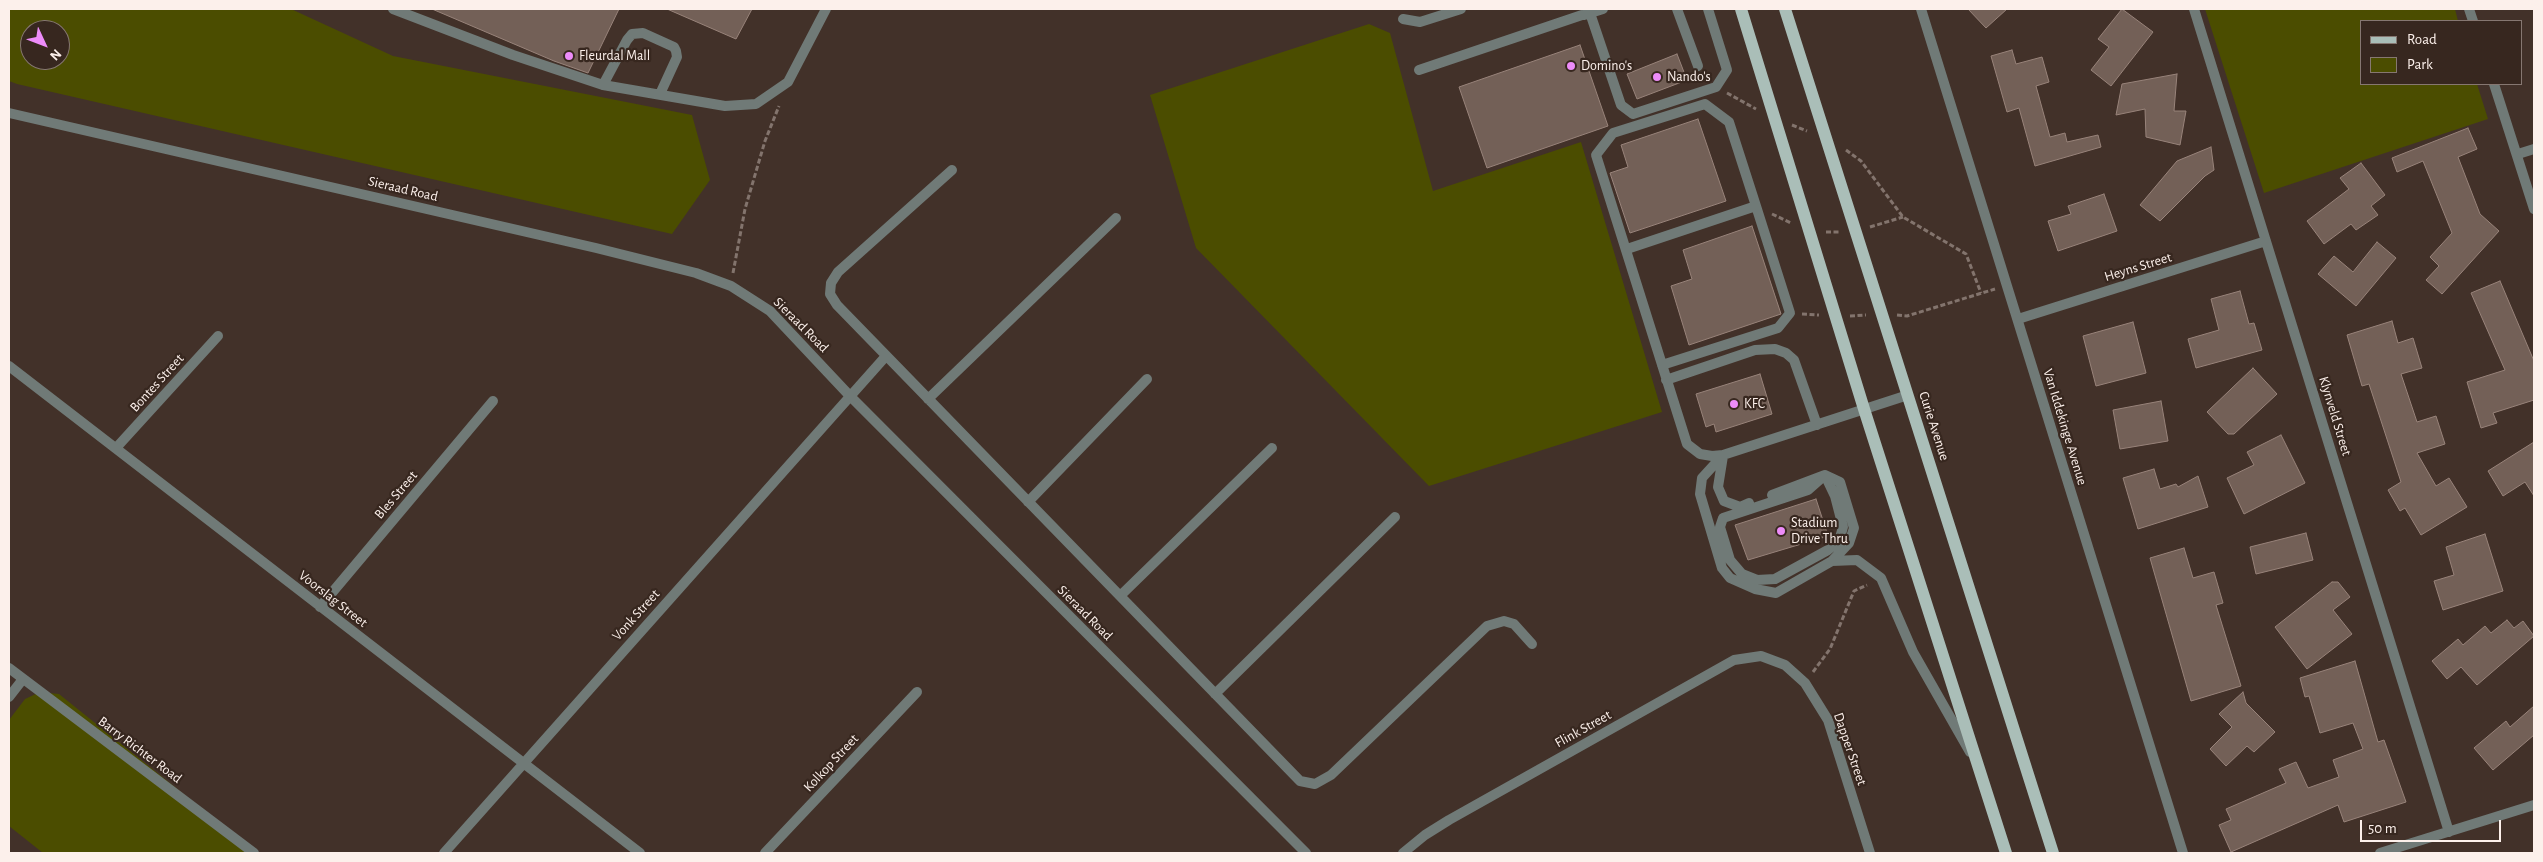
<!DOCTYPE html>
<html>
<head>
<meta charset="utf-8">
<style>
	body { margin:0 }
	#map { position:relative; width:2543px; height:862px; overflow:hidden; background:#423129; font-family:"Alegreya Sans",sans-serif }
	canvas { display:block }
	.frame { position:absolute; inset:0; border:10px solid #fcf0eb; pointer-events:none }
	.legend { position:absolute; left:2360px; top:20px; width:162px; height:65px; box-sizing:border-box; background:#37271f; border:1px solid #867771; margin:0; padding:6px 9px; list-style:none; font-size:15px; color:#fcf0eb }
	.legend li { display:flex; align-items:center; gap:10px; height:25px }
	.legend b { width:25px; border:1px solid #867771 }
	.north { position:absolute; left:20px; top:20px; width:50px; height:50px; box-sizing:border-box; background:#37271f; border:1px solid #867771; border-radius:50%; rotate:133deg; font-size:14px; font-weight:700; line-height:20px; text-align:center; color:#fcf0eb }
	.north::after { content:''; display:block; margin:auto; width:18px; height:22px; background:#ed8cf9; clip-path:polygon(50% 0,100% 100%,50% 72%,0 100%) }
	.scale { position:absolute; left:2360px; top:820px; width:141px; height:22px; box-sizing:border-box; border:2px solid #fcf0eb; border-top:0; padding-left:6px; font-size:15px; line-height:18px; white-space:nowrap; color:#fcf0eb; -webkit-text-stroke:4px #37271f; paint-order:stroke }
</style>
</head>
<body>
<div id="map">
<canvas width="2543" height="862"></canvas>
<div class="frame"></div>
<ul class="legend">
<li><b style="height:6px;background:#aabeb8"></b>Road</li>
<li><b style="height:14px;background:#4b4d00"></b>Park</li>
</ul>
<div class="north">N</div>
<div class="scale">50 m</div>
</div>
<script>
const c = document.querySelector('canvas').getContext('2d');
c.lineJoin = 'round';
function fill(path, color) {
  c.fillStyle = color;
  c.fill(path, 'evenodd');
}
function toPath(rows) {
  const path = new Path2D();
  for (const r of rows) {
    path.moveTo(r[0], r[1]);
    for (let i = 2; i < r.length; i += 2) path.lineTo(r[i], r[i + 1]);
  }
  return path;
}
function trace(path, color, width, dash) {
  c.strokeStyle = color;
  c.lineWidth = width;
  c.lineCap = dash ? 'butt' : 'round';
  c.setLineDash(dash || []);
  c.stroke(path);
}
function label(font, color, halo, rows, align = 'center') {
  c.font = font + ' "Alegreya Sans",sans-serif';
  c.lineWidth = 4.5;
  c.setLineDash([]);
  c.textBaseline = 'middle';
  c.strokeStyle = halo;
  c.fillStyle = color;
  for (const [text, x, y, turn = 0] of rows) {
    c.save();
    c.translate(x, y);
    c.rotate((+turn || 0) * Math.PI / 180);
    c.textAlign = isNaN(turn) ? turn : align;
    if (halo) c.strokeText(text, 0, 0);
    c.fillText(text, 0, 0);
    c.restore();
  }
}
const green = toPath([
	[9,9,291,9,393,56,692,115,710,180,672,234,17,84,9,81],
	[30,30,60,30,60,60,30,60],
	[2205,9,2455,9,2458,21,2362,21,2362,84,2477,84,2488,119,2264,193],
	[1369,24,1390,33,1433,191,1581,142,1662,412,1429,486,1196,248,1150,95],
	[40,692,59,694,257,853,43,853,9,826,9,720,25,699]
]);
const building = toPath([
	[432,9,619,9,588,73,554,61,432,9],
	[667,9,752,9,736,39,667,9],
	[1968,9,2007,9,1986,28,1968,9],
	[2122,9,2153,32,2111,86,2091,70,2109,47,2098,39,2122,9],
	[1580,45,1608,126,1487,168,1459,87,1580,45],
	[2012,50,2016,64,2042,57,2049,82,2036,86,2050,137,2065,133,2067,142,2098,135,2101,147,2035,166,2019,108,2007,112,1991,56,2012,50],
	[1677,54,1687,80,1637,99,1627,74,1677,54],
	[2177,74,2174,111,2186,111,2180,145,2146,137,2145,109,2116,115,2122,84,2177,74],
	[1698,119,1726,201,1630,233,1610,173,1628,167,1621,145,1698,119],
	[2468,128,2477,149,2458,157,2480,214,2499,231,2442,294,2426,280,2439,266,2430,257,2452,233,2423,161,2397,172,2392,158,2468,128],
	[2211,147,2214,170,2205,176,2160,221,2140,205,2177,161,2211,147],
	[2361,163,2385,195,2371,206,2378,215,2356,230,2351,224,2324,244,2307,221,2349,189,2340,178,2361,163],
	[2104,194,2117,231,2058,251,2048,221,2071,214,2068,206,2104,194],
	[1752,226,1781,314,1689,345,1671,286,1692,279,1683,250,1752,226],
	[2377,242,2396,258,2356,306,2318,274,2334,256,2353,272,2377,242],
	[2500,281,2534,361,2534,400,2493,413,2497,423,2481,428,2467,382,2505,370,2471,293,2500,281],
	[2240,291,2249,324,2254,323,2262,350,2196,368,2188,339,2219,330,2211,299,2240,291],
	[2392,321,2398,343,2413,338,2422,368,2401,374,2417,422,2436,416,2445,444,2417,453,2436,486,2449,478,2467,507,2421,535,2405,508,2400,511,2388,490,2401,482,2369,384,2362,386,2347,335,2392,321],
	[2133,322,2146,373,2096,386,2083,336,2133,322],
	[2253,368,2277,394,2234,434,2228,434,2207,412,2253,368],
	[1760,374,1772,414,1716,432,1714,424,1706,427,1696,394,1760,374],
	[2161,401,2168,441,2120,449,2113,410,2161,401],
	[2281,435,2305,483,2244,514,2227,478,2254,465,2247,452,2281,435],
	[2534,442,2534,496,2525,482,2503,496,2488,471,2534,442],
	[2154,469,2160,489,2176,484,2178,487,2198,476,2208,507,2138,529,2123,478,2154,469],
	[1816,499,1828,536,1748,560,1735,525,1816,499],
	[2306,533,2313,560,2256,574,2250,547,2306,533],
	[2485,534,2503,591,2443,610,2434,581,2454,575,2446,547,2485,534],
	[2184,548,2193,578,2214,572,2223,603,2216,605,2241,686,2191,701,2150,558,2184,548],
	[2332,582,2338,582,2350,597,2333,610,2352,634,2307,669,2275,627,2332,582],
	[2507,620,2514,628,2523,621,2534,636,2477,685,2461,667,2447,679,2432,661,2458,639,2463,645,2485,626,2491,633,2507,620],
	[2355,661,2378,742,2384,740,2406,802,2344,822,2338,805,2231,852,2219,825,2231,820,2226,809,2286,783,2279,769,2296,762,2308,788,2339,777,2333,760,2363,749,2353,723,2320,733,2309,696,2305,697,2300,678,2355,661],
	[2243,692,2246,703,2275,732,2254,752,2247,746,2226,766,2210,749,2232,727,2219,714,2243,692],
	[2534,706,2534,735,2493,770,2474,748,2506,721,2510,727,2534,706]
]);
const path = toPath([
	[1727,93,1756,109],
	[1792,125,1807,131],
	[1846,150,1861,161,1903,217,1966,254,1981,293],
	[1772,214,1791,223],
	[1870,227,1903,217],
	[1826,232,1839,232],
	[733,273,745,209,765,141,779,106],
	[1802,314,1819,315],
	[1897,315,1907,316,1995,289],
	[1850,316,1866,315],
	[1813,672,1830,649,1854,591,1867,585]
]);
const service = toPath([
	[393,9,513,55,603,85,725,106,756,104,788,82,826,9],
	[1677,9,1698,66],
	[1590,13,1621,105,1633,114,1716,87,1727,70,1708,9],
	[1584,15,1603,9],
	[1403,19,1420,22,1461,9],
	[1419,70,1582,15],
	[603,85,627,40,632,34,643,33,674,47,676,51,677,57,660,94],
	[1627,249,1756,206,1729,122,1705,104,1613,133,1596,155,1687,444,1700,454,1712,456,1723,455,1908,395],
	[1662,365,1778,328,1790,313,1756,206],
	[1666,380,1755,350,1775,349,1786,353,1794,360,1817,425],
	[1723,455,1702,478,1700,494,1722,568,1730,578,1755,589,1776,593,1832,561,1857,560,1881,578,1913,652,1970,752],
	[1723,456,1718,487,1724,501,1740,507,1749,503],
	[1825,475,1835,496,1843,527,1839,541,1828,550,1775,579,1757,580,1742,574,1730,560,1720,527,1723,518,1808,490,1825,475],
	[1772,495,1825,475,1840,482,1854,528,1849,543,1832,561]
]);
const minor = toPath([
	[1921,9,2183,853],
	[2194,9,2449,832],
	[2469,9,2473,21],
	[2494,84,2534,209],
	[9,113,596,248,696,273,731,286,770,311,849,395,1306,853],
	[2518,154,2534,149],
	[952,170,838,272,831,283,830,294,837,305,1300,781,1315,784,1331,775,1487,626,1504,621,1514,624,1532,644],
	[2018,319,2266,241],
	[9,366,640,853],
	[928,399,1116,218],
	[116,448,218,336],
	[1028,502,1147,379],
	[1120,596,1272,448],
	[320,607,493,401],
	[9,668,254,853],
	[1215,694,1395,517],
	[9,697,23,679],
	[444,853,886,356],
	[765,853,917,692],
	[1403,853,1425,835,1449,820,1734,660,1761,656,1785,665,1805,683,1828,720,1870,853],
	[2380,853,2534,805]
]);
const primary = toPath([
	[1741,9,1864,409,2006,853],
	[1785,9,2053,853]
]);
const markers = [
	[569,56,5,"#ed8cf9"],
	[1571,66,5,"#ed8cf9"],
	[1657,77,5,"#ed8cf9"],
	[1734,404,5,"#ed8cf9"],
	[1781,531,5,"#ed8cf9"]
];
const poiNames = [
	["Fleurdal Mall",579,56],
	["Domino's",1581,66],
	["Nando's",1667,77],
	["KFC",1744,404],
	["Stadium",1791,523],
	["Drive Thru",1791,539]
];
const streetNames = [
	["Sieraad Road",403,189,13],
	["Heyns Street",2138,267,-17],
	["Sieraad Road",801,325,45],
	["Bontes Street",157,383,-48],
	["Klynveld Street",2335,416,73],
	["Curie Avenue",1934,426,72],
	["Van Iddekinge Avenue",2065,427,73],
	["Bles Street",396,495,-50],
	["Voorslag Street",333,599,38],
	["Sieraad Road",1085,613,45],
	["Vonk Street",636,615,-48],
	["Flink Street",1583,729,-29],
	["Dapper Street",1850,749,71],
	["Barry Richter Road",140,750,37],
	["Kolkop Street",831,763,-47]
];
fill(green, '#4b4d00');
fill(building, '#736057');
trace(building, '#98837a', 1);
trace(path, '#83746d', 3, [5, 2.5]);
trace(service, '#707a77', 10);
trace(minor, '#707a77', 10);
trace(primary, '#aabeb8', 12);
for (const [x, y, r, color] of markers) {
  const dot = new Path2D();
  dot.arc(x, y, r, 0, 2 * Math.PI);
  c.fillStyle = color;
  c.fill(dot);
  trace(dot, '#37271f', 2);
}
label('14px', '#fcf0eb', '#37271f', poiNames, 'left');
label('14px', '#fcf0eb', '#37271f', streetNames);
</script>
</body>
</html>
